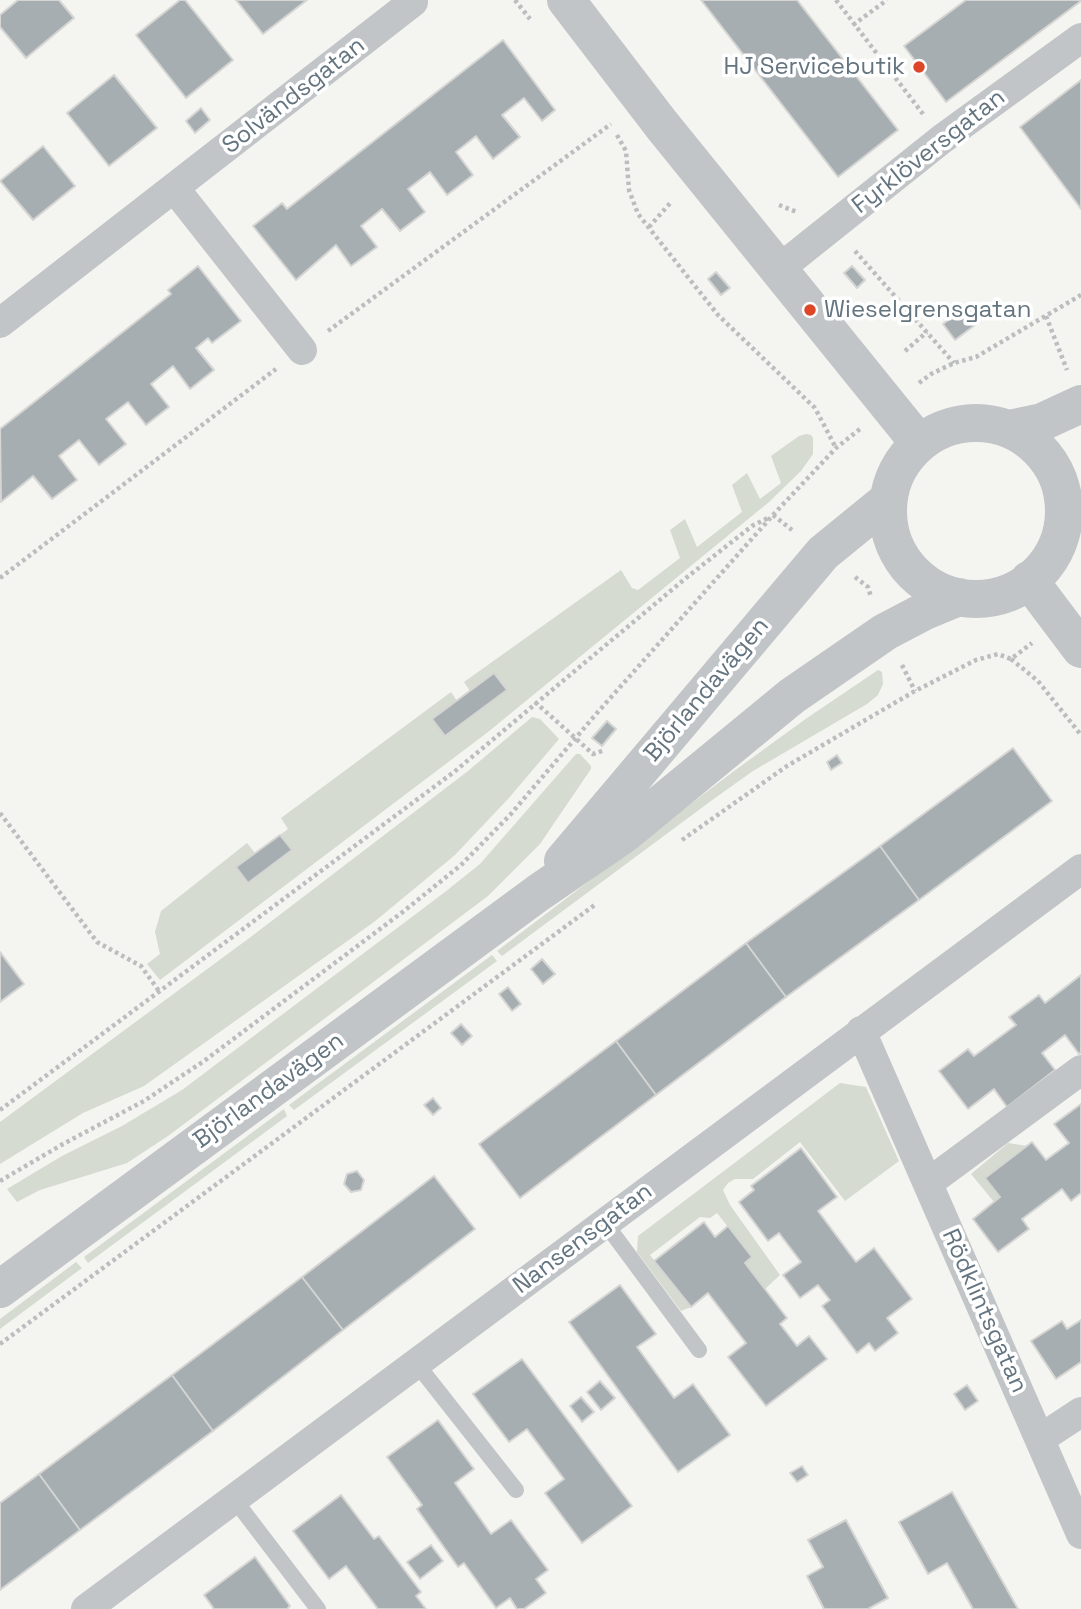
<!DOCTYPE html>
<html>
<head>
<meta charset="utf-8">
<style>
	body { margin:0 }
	canvas { display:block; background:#f4f4f0 }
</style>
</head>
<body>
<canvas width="1081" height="1609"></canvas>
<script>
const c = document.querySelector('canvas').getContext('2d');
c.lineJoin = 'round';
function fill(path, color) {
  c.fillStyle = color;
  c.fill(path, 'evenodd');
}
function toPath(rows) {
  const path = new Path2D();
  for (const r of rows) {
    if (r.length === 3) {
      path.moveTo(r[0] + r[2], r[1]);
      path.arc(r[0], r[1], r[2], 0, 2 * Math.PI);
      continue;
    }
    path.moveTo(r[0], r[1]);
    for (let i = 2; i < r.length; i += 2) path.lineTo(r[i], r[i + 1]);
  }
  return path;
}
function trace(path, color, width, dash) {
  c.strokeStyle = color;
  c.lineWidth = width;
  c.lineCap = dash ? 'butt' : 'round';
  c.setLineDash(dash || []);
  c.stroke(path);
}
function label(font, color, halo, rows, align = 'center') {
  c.font = font + ' "Space Grotesk",sans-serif';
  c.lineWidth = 7;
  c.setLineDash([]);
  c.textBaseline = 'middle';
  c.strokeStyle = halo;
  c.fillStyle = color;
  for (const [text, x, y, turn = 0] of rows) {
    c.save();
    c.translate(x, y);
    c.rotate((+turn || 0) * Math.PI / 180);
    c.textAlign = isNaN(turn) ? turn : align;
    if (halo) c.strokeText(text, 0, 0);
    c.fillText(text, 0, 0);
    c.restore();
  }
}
const green = toPath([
	[806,434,811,435,813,438,813,454,801,471,769,502,488,732,160,980,147,964,160,954,155,932,161,911,247,843,255,853,237,867,291,850,280,835,288,829,281,818,451,692,457,701,432,719,445,736,470,691,464,682,621,570,632,588,638,590,680,558,670,530,685,519,697,547,742,512,732,485,747,473,760,499,781,483,771,456,799,436],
	[878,670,882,672,883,684,878,695,867,704,753,771,715,798,502,956,497,951,734,771,807,718],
	[532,717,540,719,559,739,508,799,455,855,374,922,144,1086,83,1113,0,1164,0,1122,252,936,468,771],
	[576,754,580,754,591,766,591,769,540,844,488,896,168,1136,127,1163,40,1190,17,1202,7,1189,62,1156,122,1126,182,1090,445,892,480,864],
	[492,955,497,961,294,1110,289,1105],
	[840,1083,866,1087,899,1161,845,1201,800,1142,753,1179,735,1179,728,1183,723,1190,730,1205,780,1275,765,1289,745,1263,752,1257,717,1213,710,1218,700,1217,650,1255,691,1307,681,1311,637,1252,638,1236],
	[284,1109,287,1116,88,1263,84,1257],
	[1008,1143,1028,1146,986,1177,1000,1197,994,1202,971,1174],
	[76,1262,82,1268,0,1329,0,1319]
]);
const building = toPath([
	[18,0,59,0,74,18,26,58,0,27,0,15,18,0],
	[180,0,185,0,233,60,186,98,136,35,180,0],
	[236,0,307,0,263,34,236,0],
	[701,0,797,0,898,130,838,177,701,0],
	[966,0,1081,0,1081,1,946,102,904,46,966,0],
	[503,40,555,110,542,121,524,98,502,115,520,137,493,159,476,136,456,152,473,175,447,195,430,172,408,189,425,212,400,231,382,209,361,226,377,247,351,266,336,245,296,280,253,226,282,203,287,209,503,40],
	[114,75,157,128,109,166,67,113,114,75],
	[1081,80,1081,209,1020,127,1081,80],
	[201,108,210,120,195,133,186,121,201,108],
	[43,146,75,186,33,220,0,181,43,146],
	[198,266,241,321,212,343,208,338,196,348,214,370,190,389,173,366,151,384,169,407,146,425,128,402,106,419,126,444,99,465,79,440,59,456,77,480,52,499,33,476,1,502,0,429,171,294,168,290,198,266],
	[852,266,865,280,857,288,844,273,852,266],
	[716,272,730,288,721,295,708,279,716,272],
	[967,306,979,322,955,340,943,324,967,306],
	[494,673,507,690,445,736,432,719,494,673],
	[607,721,616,729,602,746,592,738,607,721],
	[1013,748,1052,801,919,900,880,846,1013,748],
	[837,755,842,763,831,770,827,762,837,755],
	[280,835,292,850,248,883,236,867,280,835],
	[880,846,919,900,786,997,746,943,880,846],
	[746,943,786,997,656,1095,616,1041,746,943],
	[0,952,24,984,0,1002,0,952],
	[542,959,555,974,543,984,531,969,542,959],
	[1081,975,1081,1052,1079,1054,1065,1035,1042,1053,1055,1070,1007,1107,994,1089,968,1109,939,1071,968,1049,974,1056,1016,1025,1009,1017,1039,995,1045,1003,1081,975],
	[508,987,521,1004,512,1011,499,994,508,987],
	[461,1024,472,1036,462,1045,451,1033,461,1024],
	[616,1041,656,1095,520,1198,479,1144,616,1041],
	[433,1098,441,1108,433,1115,424,1105,433,1098],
	[1081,1104,1081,1193,1071,1201,1062,1189,1022,1219,1029,1229,998,1252,973,1219,1000,1197,985,1178,1032,1142,1046,1160,1069,1143,1054,1124,1081,1104],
	[801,1148,837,1197,818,1211,856,1262,874,1248,912,1299,887,1318,898,1333,875,1351,869,1343,857,1353,822,1306,830,1300,818,1285,800,1298,783,1275,801,1262,779,1233,768,1241,739,1202,754,1190,751,1186,801,1148],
	[357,1171,364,1180,361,1190,351,1192,344,1184,347,1174,357,1171],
	[434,1176,475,1229,343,1330,302,1277,434,1176],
	[704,1222,715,1237,728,1226,752,1257,745,1263,787,1318,780,1324,797,1346,809,1336,827,1359,766,1406,728,1357,746,1343,708,1293,691,1307,654,1261,704,1222],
	[302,1277,343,1330,213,1431,172,1375,302,1277],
	[620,1285,656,1334,637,1347,674,1398,693,1384,730,1435,678,1472,569,1322,620,1285],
	[1081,1320,1081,1362,1056,1379,1031,1341,1062,1321,1067,1329,1081,1320],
	[522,1359,632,1506,582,1543,545,1493,564,1479,527,1429,509,1442,473,1394,522,1359],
	[172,1375,213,1431,80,1530,39,1474,172,1375],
	[600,1381,615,1398,601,1410,587,1392,600,1381],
	[967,1385,978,1401,965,1410,954,1394,967,1385],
	[581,1397,594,1412,582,1422,570,1406,581,1397],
	[438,1420,474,1469,455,1483,491,1534,511,1520,548,1570,536,1579,546,1593,524,1609,517,1609,510,1598,496,1608,464,1563,458,1567,417,1509,422,1505,387,1457,438,1420],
	[802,1466,808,1475,797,1482,790,1473,802,1466],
	[39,1474,80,1530,0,1590,0,1503,39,1474],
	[952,1492,1018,1609,973,1609,947,1563,928,1574,899,1522,952,1492],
	[341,1495,374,1539,379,1536,421,1592,416,1596,426,1609,378,1609,346,1566,329,1579,293,1531,341,1495],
	[846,1520,888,1598,868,1609,824,1609,807,1576,823,1567,808,1540,846,1520],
	[431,1545,443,1561,420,1579,407,1562,431,1545],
	[255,1557,290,1606,287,1609,214,1609,204,1595,255,1557]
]);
const path = toPath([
	[515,0,530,19],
	[836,0,923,114],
	[853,25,887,0],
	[617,135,626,151,629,190,638,214,718,315,815,408,836,448],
	[779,205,797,212],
	[649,227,672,201],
	[855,251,954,363],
	[1046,316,1067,370],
	[328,331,611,124],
	[905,351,927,332],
	[919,383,931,374,954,363,976,357,1081,295],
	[773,515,792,530],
	[855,577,868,587,871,597],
	[0,578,276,369],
	[1011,659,1038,681,1081,735],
	[902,665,915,691],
	[535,702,593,754,605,750],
	[0,813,97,942,141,966,159,991],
	[682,840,787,766,915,691,976,660,998,654,1011,659,1032,643],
	[0,1110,454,772,686,578,752,526,770,517],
	[0,1181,63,1144,144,1101,204,1061,404,911,461,865,510,815,597,713,773,515,836,448,860,429],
	[0,1344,596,904]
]);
const service = toPath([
	[605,1223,699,1350],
	[416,1363,516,1490],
	[234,1499,318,1609]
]);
const minor = toPath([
	[175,189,302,350],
	[779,269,942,139,1081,38],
	[0,323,413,2],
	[861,1031,1081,1534],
	[928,1183,1081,1070],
	[1040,1439,1081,1412],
	[86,1609,1081,869]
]);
const tertiary = toPath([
	[566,0,661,124,919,443],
	[976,511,88],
	[1009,429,1042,422,1081,404],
	[1029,580,1081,649],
	[563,861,823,553,888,500],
	[0,1289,538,893,624,834,792,696,885,632,925,611,959,597]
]);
const markers = [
	[919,67,7,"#dd4627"],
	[810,310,7,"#dd4627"]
];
const poiNames = [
	["HJ Servicebutik",905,67],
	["Wieselgrensgatan",824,310,"left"]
];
const streetNames = [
	["Solvändsgatan",294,96,-38],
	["Fyrklöversgatan",929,152,-38],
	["Björlandavägen",707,690,-50],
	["Björlandavägen",269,1091,-36],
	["Nansensgatan",583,1239,-37],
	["Rödklintsgatan",984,1311,66]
];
fill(green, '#d5dbd1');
fill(building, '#a6aeb2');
trace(building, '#d5d5d3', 2);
trace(path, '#bbbdbf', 4.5, [3.5, 3.5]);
trace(service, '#c2c5c8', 16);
trace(minor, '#c2c5c8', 30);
trace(tertiary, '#c2c5c8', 38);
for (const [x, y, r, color] of markers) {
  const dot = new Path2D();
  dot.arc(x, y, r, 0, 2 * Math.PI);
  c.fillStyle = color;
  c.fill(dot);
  trace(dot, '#fff', 2.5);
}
label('24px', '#647580', '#fff', poiNames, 'right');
label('24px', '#647580', '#fff', streetNames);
</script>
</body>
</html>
